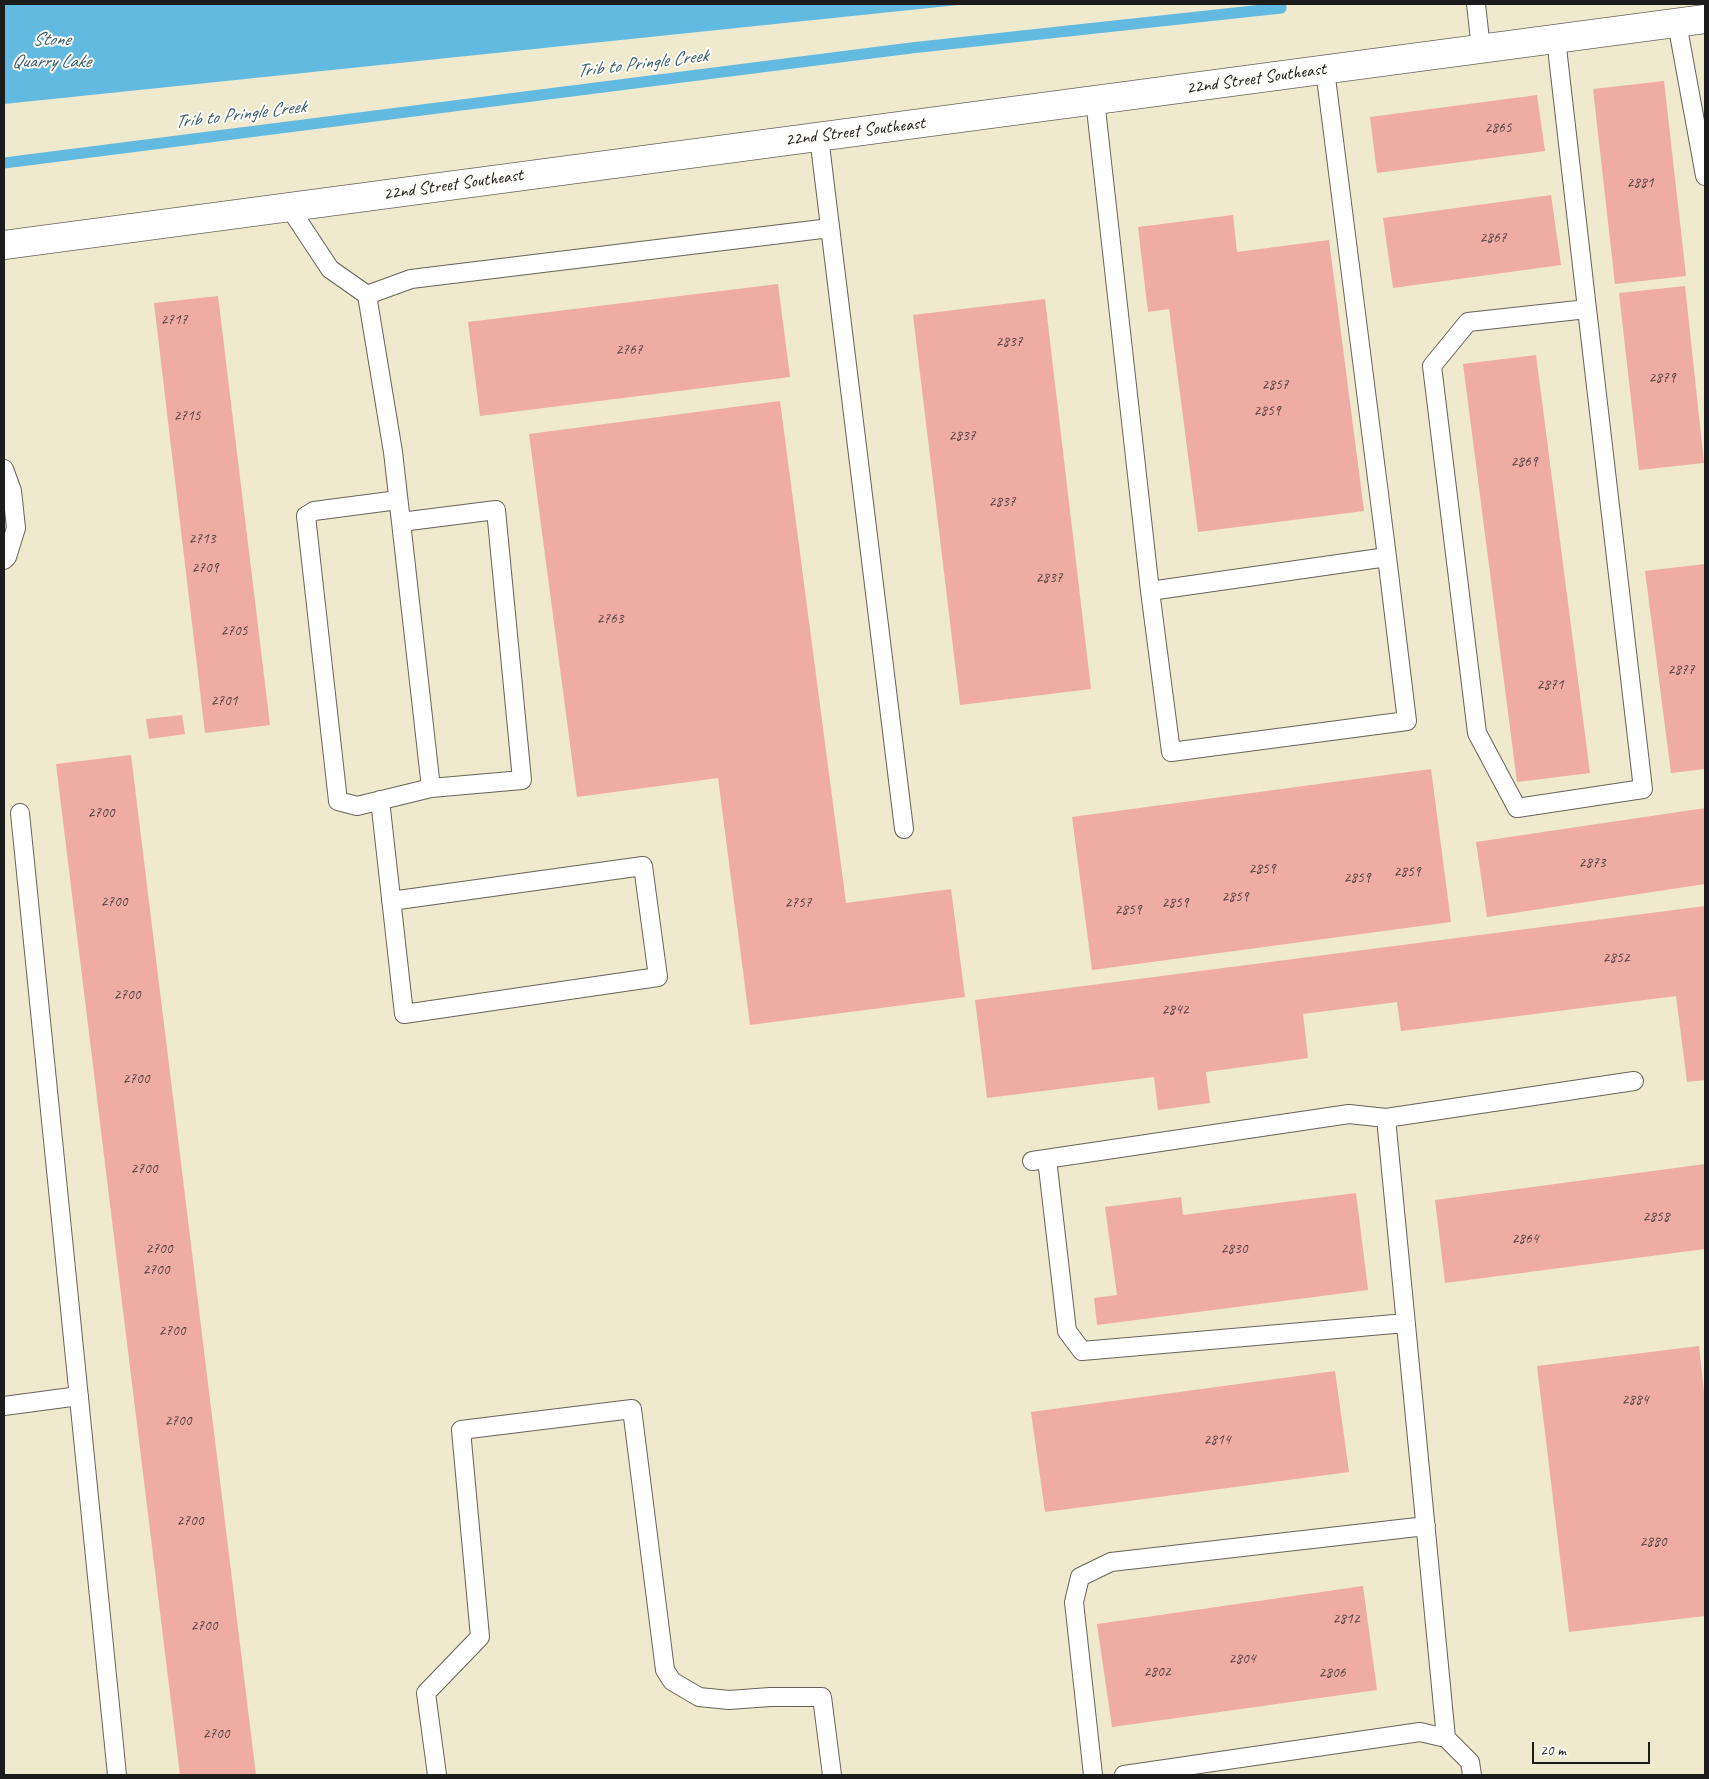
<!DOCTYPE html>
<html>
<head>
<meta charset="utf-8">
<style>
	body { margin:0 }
	#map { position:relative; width:1709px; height:1779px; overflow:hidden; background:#efe9ce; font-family:Caveat,sans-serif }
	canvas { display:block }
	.frame { position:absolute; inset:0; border:5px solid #1c1c1c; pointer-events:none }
	.scale { position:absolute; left:1532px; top:1742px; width:118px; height:22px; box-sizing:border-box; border:2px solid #1c1c1c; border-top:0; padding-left:6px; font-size:15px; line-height:18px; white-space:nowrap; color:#1c1c1c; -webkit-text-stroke:4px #fdfcf7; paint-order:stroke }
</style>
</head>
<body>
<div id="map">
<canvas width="1709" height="1779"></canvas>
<div class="frame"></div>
<div class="scale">20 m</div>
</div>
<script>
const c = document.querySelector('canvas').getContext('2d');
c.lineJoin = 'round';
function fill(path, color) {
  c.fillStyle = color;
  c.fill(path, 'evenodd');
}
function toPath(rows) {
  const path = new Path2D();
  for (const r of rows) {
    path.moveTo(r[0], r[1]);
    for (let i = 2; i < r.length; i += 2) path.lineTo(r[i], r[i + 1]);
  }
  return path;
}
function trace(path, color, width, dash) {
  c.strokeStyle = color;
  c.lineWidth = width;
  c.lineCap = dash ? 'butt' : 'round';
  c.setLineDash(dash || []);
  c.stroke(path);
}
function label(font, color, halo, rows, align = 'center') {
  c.font = font + ' Caveat,sans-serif';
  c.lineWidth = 4;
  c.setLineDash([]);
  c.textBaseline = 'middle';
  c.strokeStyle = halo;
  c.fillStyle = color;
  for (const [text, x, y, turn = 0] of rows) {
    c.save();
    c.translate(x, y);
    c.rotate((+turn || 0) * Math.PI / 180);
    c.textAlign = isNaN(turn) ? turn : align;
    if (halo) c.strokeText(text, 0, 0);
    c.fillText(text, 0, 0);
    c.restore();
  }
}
const water = toPath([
	[4,4,968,4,4,104]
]);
const stream = toPath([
	[4,163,911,48,1281,8,1280,4]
]);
const building = toPath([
	[1664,81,1686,276,1615,284,1593,89],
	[1537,95,1545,151,1377,173,1370,117],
	[1551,195,1561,265,1393,288,1383,218],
	[1233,215,1237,252,1329,240,1364,511,1198,532,1169,309,1148,312,1138,227],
	[778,284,790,377,480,416,468,322],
	[1685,286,1704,463,1639,470,1619,293],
	[218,296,270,725,205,733,154,303],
	[1045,299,1091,689,960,705,913,315],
	[1536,355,1590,773,1517,782,1463,364],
	[780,401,846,903,951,889,965,997,750,1025,718,778,577,797,529,434],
	[1705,564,1705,769,1671,773,1645,571],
	[182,715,185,734,149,739,146,719],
	[131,755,256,1775,180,1775,56,764],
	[1431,769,1451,922,1092,970,1072,817],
	[1705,808,1705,884,1487,917,1476,842],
	[1705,906,1705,1080,1687,1082,1676,996,1401,1031,1397,1002,1303,1014,1308,1058,1206,1072,1210,1103,1158,1110,1154,1077,987,1098,975,1000],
	[1705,1164,1705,1249,1445,1283,1435,1200],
	[1356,1193,1368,1290,1097,1325,1094,1298,1117,1295,1105,1207,1181,1197,1183,1215],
	[1699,1346,1705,1401,1705,1616,1569,1632,1537,1366],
	[1335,1371,1349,1472,1045,1512,1031,1412],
	[1363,1586,1377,1690,1112,1727,1097,1624]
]);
const service = toPath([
	[1476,4,1481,49],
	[1677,23,1705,176],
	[1556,39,1563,100,1587,309,1643,789,1517,808,1477,733,1432,366,1468,322,1587,309],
	[1325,70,1387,557],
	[1095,100,1150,591,1171,752,1407,721,1387,557,1150,591],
	[819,137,904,829],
	[289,207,330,269,367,295,393,452,401,522,431,788,522,780,496,510,401,522],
	[367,295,411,279,830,228],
	[4,469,12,491,16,528,7,557,4,560],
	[398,500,314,511,306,516,338,801,357,806,431,788],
	[380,800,404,1014,658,977,643,866,391,901],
	[20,813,117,1775],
	[1386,1118,1634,1081],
	[1047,1159,1067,1331,1082,1351,1406,1323],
	[1032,1161,1349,1114,1386,1118,1446,1738],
	[4,1406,79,1396],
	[437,1775,426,1693,480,1637,461,1430,632,1409,665,1670,672,1681,699,1697,729,1700,770,1697,822,1697,832,1775],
	[1093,1775,1074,1602,1080,1577,1111,1562,1426,1526],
	[1124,1775,1420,1732,1446,1738,1470,1762,1472,1775]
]);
const tertiary = toPath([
	[4,245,1705,19]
]);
const numberNames = [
	["2865",1498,128],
	["2881",1640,183],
	["2867",1493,238],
	["2717",174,320],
	["2837",1009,342],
	["2767",629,350],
	["2879",1662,378],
	["2857",1275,385],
	["2859",1267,411],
	["2715",187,416],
	["2837",962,436],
	["2869",1524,462],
	["2837",1002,502],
	["2713",202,539],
	["2709",205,568],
	["2837",1049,578],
	["2763",610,619],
	["2705",234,631],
	["2877",1681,670],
	["2871",1550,685],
	["2701",224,701],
	["2700",101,813],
	["2873",1592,863],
	["2859",1262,869],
	["2859",1407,872],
	["2859",1357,878],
	["2859",1235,897],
	["2700",114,902],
	["2757",798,903],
	["2859",1175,903],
	["2859",1128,910],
	["2852",1616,958],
	["2700",127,995],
	["2842",1175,1010],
	["2700",136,1079],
	["2700",144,1169],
	["2858",1656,1217],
	["2864",1525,1239],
	["2700",159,1249],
	["2830",1234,1249],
	["2700",156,1270],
	["2700",172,1331],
	["2884",1635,1400],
	["2700",178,1421],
	["2814",1217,1440],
	["2700",190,1521],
	["2880",1653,1542],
	["2812",1346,1619],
	["2700",204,1626],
	["2804",1242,1659],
	["2802",1157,1672],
	["2806",1332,1673],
	["2700",216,1734]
];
const streetNames = [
	["22nd Street Southeast",1256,79,-8],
	["22nd Street Southeast",855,132,-7],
	["22nd Street Southeast",453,185,-8]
];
const waterNames = [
	["Stone",51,40],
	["Quarry Lake",51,62],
	["Trib to Pringle Creek",642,64,-7],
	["Trib to Pringle Creek",240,115,-7]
];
fill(water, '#63bae0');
trace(stream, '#63bae0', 11);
fill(building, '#eeaca2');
trace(service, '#66645a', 20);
trace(tertiary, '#66645a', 30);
trace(service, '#fff', 18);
trace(tertiary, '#fff', 28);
label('15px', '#50403e', null, numberNames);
label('18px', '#1c1c1c', '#fdfcf7', streetNames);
label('italic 19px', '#385b6a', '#fdfcf7', waterNames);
</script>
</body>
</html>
